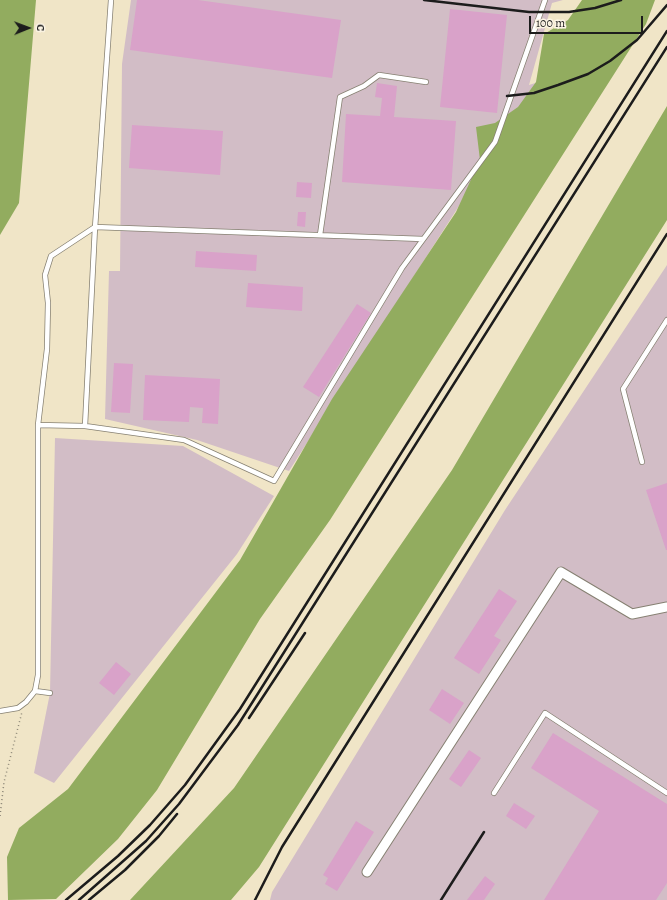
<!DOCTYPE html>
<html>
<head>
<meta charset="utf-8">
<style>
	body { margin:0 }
	#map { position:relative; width:667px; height:900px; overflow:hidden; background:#f0e5c7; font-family:Alegreya,serif }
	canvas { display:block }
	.north { position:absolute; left:8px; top:8px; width:40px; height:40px; -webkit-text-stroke:3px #fcf5e5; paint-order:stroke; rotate:89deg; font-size:11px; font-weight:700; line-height:16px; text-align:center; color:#1c1c1c }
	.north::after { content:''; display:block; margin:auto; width:14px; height:18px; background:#1c1c1c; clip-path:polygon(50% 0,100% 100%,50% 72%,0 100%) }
	.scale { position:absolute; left:529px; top:16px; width:114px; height:18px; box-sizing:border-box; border:2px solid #1c1c1c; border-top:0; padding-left:5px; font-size:12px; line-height:14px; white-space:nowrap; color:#1c1c1c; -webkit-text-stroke:3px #fcf5e5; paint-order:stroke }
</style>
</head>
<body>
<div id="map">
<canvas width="667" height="900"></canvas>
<div class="north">С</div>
<div class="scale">100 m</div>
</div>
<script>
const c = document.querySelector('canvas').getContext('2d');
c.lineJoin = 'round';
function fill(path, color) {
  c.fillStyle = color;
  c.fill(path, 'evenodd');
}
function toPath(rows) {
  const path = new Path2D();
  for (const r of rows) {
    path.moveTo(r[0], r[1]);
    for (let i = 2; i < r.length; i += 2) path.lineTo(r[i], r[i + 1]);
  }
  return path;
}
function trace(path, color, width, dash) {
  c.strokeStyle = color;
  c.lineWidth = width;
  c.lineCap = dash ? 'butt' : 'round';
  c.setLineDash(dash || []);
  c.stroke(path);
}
const industrial = toPath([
	[131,0,563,0,552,3,529,85,557,76,516,117,289,471,197,440,105,419,109,271,120,271,122,64],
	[667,265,667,900,270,900,272,892,505,510],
	[55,438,183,446,274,496,237,554,54,783,34,773,50,693]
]);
const forest = toPath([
	[0,0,36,0,19,203,0,235],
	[582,0,655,0,646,24,330,520,260,619,157,790,118,839,56,899,8,900,7,857,19,828,68,789,240,560,332,399,456,212,480,160,476,127,495,123,518,107,536,82,544,34,568,20],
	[667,106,667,220,259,867,231,900,130,900,234,788,452,470]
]);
const building = toPath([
	[137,0,198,0,341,20,332,78,130,50],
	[450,9,507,15,497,113,440,107],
	[377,83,397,86,394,117,456,121,451,190,342,182,346,114,380,116,382,98,375,97],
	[132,125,223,131,220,175,129,168],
	[297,182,312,183,311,198,296,197],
	[298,212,306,212,305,227,297,226],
	[196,251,257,255,256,271,195,267],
	[248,283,303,287,302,311,246,307],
	[357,304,371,313,319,397,303,387],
	[114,363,133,364,130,413,111,412],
	[145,375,220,379,218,424,202,423,203,408,190,407,189,422,143,420],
	[667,483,667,550,666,550,646,490],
	[499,589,517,601,494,636,501,640,479,674,454,658],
	[116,662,131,674,114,695,99,683],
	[442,689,464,703,450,724,429,710],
	[553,733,667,804,667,883,656,900,544,900,599,811,531,768],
	[469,750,481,758,461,787,449,779],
	[514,803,535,816,526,829,506,816],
	[356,821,374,832,337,891,325,884,328,878,323,875],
	[485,876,495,884,484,900,467,900]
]);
const path = toPath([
	[0,816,4,782,22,712]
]);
const service = toPath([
	[95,227,85,426,184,440,274,481,402,268,495,142,545,0],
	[95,228,111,0],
	[320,235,340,97,364,86,379,75,426,82],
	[38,425,47,349,48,303,45,275,51,256,95,227,423,239],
	[642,462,623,389,667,320],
	[35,691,50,693],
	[0,711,18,708,26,702,35,691,38,675,38,425,85,426],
	[494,793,545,713,667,793]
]);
const minor = toPath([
	[367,872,561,572,632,614,667,607]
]);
const rail = toPath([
	[424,0,529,12,569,12,595,8,621,0],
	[507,96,534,93,558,85,588,74,610,61,637,40,667,5],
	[249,718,305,633],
	[66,900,118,856,150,825,185,785,240,709,667,31],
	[79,900,146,841,179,804,238,725,667,47],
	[89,900,125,870,159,836,177,814],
	[255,900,282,847,667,234],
	[441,900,484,832]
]);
fill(industrial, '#d2bdc6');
fill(forest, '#92ac5f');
fill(building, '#d9a2c9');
trace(service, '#868072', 6);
trace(minor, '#868072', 11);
trace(path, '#868072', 1.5, [1, 3]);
trace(service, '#fff', 4.5);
trace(minor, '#fff', 9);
trace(rail, '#1c1c1c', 2.5);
</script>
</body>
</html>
